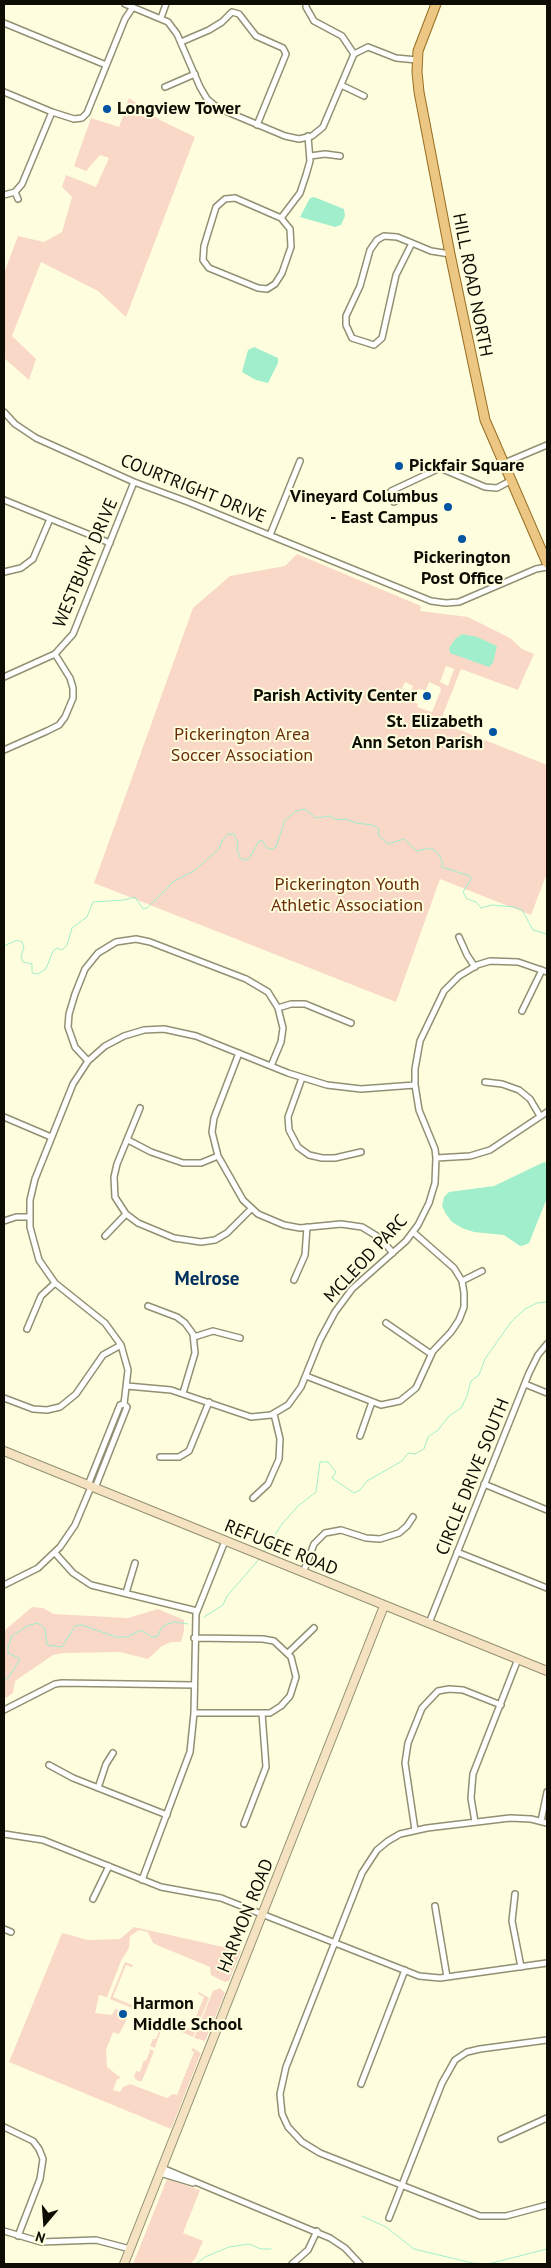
<!DOCTYPE html>
<html>
<head>
<meta charset="utf-8">
<style>
	body { margin:0 }
	#map { position:relative; width:551px; height:2268px; overflow:hidden; background:#fefede; font-family:"PT Sans",sans-serif }
	canvas { display:block }
	.frame { position:absolute; inset:0; border:5px solid #0d0d04; pointer-events:none }
	.north { position:absolute; left:20px; top:2198px; width:50px; height:50px; -webkit-text-stroke:4px #fefede; paint-order:stroke; rotate:198deg; font-size:14px; font-weight:700; line-height:20px; text-align:center; color:#0d0d04 }
	.north::after { content:''; display:block; margin:auto; width:18px; height:22px; background:#0d0d04; clip-path:polygon(50% 0,100% 100%,50% 72%,0 100%) }
</style>
</head>
<body>
<div id="map">
<canvas width="551" height="2268"></canvas>
<div class="frame"></div>
<div class="north">N</div>
</div>
<script>
const c = document.querySelector('canvas').getContext('2d');
c.lineJoin = 'round';
function fill(path, color) {
  c.fillStyle = color;
  c.fill(path, 'evenodd');
}
function toPath(rows) {
  const path = new Path2D();
  for (const r of rows) {
    path.moveTo(r[0], r[1]);
    for (let i = 2; i < r.length; i += 2) path.lineTo(r[i], r[i + 1]);
  }
  return path;
}
function trace(path, color, width, dash) {
  c.strokeStyle = color;
  c.lineWidth = width;
  c.lineCap = dash ? 'butt' : 'round';
  c.setLineDash(dash || []);
  c.stroke(path);
}
function label(font, color, halo, rows, align = 'center') {
  c.font = font + ' "PT Sans",sans-serif';
  c.lineWidth = 4;
  c.setLineDash([]);
  c.textBaseline = 'middle';
  c.strokeStyle = halo;
  c.fillStyle = color;
  for (const [text, x, y, turn = 0] of rows) {
    c.save();
    c.translate(x, y);
    c.rotate((+turn || 0) * Math.PI / 180);
    c.textAlign = isNaN(turn) ? turn : align;
    if (halo) c.strokeText(text, 0, 0);
    c.fillText(text, 0, 0);
    c.restore();
  }
}
const green = toPath([
	[129,98,160,120,195,137,126,317,98,291,41,262,12,336,36,359,29,380,4,358,4,273,18,236,44,242,62,232,72,197,62,187,66,175,96,187,109,158,100,155,86,171,74,166,91,118,119,127],
	[297,554,421,606,420,611,468,617,510,638,522,649,534,654,518,690,461,669,440,722,547,765,547,873,531,915,440,879,396,1002,94,883,193,608,230,576,285,566],
	[446,666,454,669,448,686,440,682],
	[405,682,413,686,407,702,398,698],
	[429,682,440,687,441,690,432,712,417,707,418,704,413,702,418,689,426,690],
	[32,1607,43,1608,54,1614,128,1618,158,1609,184,1620,184,1630,181,1642,171,1642,162,1646,148,1659,120,1652,64,1653,53,1655,15,1681,13,1693,4,1699,4,1631],
	[134,1927,241,1951,229,1981,225,1982,211,1975,210,1967,157,1945,153,1943,148,1932,139,1930,130,1936,129,1948,121,1961,107,1997,99,1995,95,2013,112,2015,115,2009,125,2012,127,2019,119,2034,113,2032,106,2050,107,2067,121,2078,117,2079,113,2090,120,2092,123,2087,130,2084,167,2098,173,2094,177,2095,194,2052,191,2050,193,2048,201,2053,171,2129,9,2062,62,1933,88,1940,120,1939],
	[125,1962,133,1965,132,1967,126,1965,113,1997,141,2009,137,2010,110,1999],
	[220,1988,225,1993,205,2041,194,2038,213,1991],
	[199,1992,209,1998,193,2037,171,2027,168,2028,166,2019,191,2029,204,1997,198,1994],
	[160,2021,164,2028,160,2033,155,2048,150,2046,153,2039,156,2039,161,2026,159,2024],
	[149,2049,154,2051,142,2081,138,2081,134,2077,136,2071,140,2072,144,2060,146,2061,150,2051],
	[167,2179,200,2190,183,2233,203,2241,195,2259,190,2264,133,2264]
]);
const water = toPath([
	[314,197,344,209,345,216,341,225,335,227,300,217,310,198],
	[254,347,278,358,278,363,268,383,256,380,242,372,248,350],
	[462,634,477,637,497,646,493,663,489,667,450,653,449,648,455,639],
	[544,1162,547,1163,547,1198,529,1243,525,1245,520,1246,504,1235,474,1232,462,1228,452,1222,446,1214,442,1206,444,1197,449,1192,494,1186]
]);
const stream = toPath([
	[4,946,17,940,22,942,24,947,21,957,23,962,32,964,32,973,38,974,46,969,53,951,57,948,62,950,67,945,72,928,87,917,93,902,124,900,135,897,143,909,147,908,174,881,194,871,219,849,222,841,228,834,234,834,238,843,237,849,240,858,244,860,249,859,259,841,262,840,267,848,272,849,276,847,285,820,296,811,305,809,316,818,330,816,337,820,345,819,356,823,373,825,379,829,378,835,388,844,404,839,417,851,430,848,437,852,442,860,442,867,470,876,471,879,463,892,467,899,476,902,481,908,492,905,514,907,522,910,533,930,547,934],
	[264,1552,282,1524,298,1506,316,1492,320,1462,328,1462,336,1472,332,1478,354,1493,360,1490,367,1481,402,1461,408,1453,415,1454,424,1449,428,1437,438,1430,449,1416,461,1408,467,1396,471,1381,479,1375,485,1359,511,1322,525,1309,537,1303,547,1302],
	[204,1617,223,1605,227,1596,261,1557],
	[4,1680,9,1677,20,1659,8,1653,8,1646,12,1636,27,1626,38,1623,45,1629,47,1645,62,1647,75,1626,82,1625,116,1637,127,1637,141,1630,152,1637,158,1636,161,1628,167,1624,175,1622,188,1624],
	[362,2216,386,2227,414,2249,472,2263,487,2264],
	[196,2264,205,2257,229,2247,249,2244,261,2249,271,2249],
	[488,2264,547,2249]
]);
const minor = toPath([
	[125,4,168,22,177,34,200,87,207,99,218,108,285,136,299,139,312,136,323,127,354,54,368,47,396,58,417,60],
	[306,4,306,7,314,21,342,36,354,54],
	[161,18,166,4],
	[4,23,106,65],
	[181,42,209,30,222,22,232,12,239,14,256,36,283,48,286,54,257,125],
	[341,85,364,96],
	[165,87,195,74],
	[4,92,52,112,74,119,82,118,87,113,125,19,133,7],
	[310,156,325,154,340,156],
	[15,192,18,199],
	[4,195,15,192,22,184,52,112],
	[235,198,281,218,290,229,291,247,282,273,275,284,267,289,258,288,209,268,203,260,204,246,216,207,225,199,235,198],
	[281,218,300,193,306,175,310,161,308,136],
	[412,243,396,275,382,338,374,345,352,338,346,325,346,316,360,286,370,250,377,240,384,236,397,237,412,243,431,251,450,254],
	[4,412,15,424,36,438,134,482,188,502,431,601,446,603,459,602,536,569,547,567],
	[502,464,547,445],
	[4,500,110,543],
	[394,502,391,491,440,468,485,487,497,488,510,481],
	[270,535,300,461],
	[4,572,21,568,33,559,50,519],
	[4,677,55,654,73,634,134,482],
	[4,750,47,731,59,725,65,717,73,698,73,688,70,678,55,654],
	[459,937,467,955,475,967],
	[278,1008,291,1004,305,1004,351,1023],
	[522,1011,542,970],
	[239,1053,214,1118,212,1132,218,1156,243,1200,258,1214,284,1225,300,1228,341,1224,362,1227,380,1238,393,1253],
	[88,1061,75,1047,68,1027,69,1014,75,994,85,969,98,953,116,942,136,939,150,942,246,979,268,992,278,1008,283,1028,281,1042,271,1066],
	[302,1078,288,1117,289,1130,298,1147,309,1155,322,1158,335,1158,361,1152],
	[485,1082,502,1084,519,1090,530,1099,540,1116],
	[140,1108,117,1164,114,1177,115,1197,126,1214,138,1223,174,1238,201,1242,215,1240,227,1233,251,1209],
	[4,1117,51,1137],
	[128,1140,151,1152,183,1163,201,1163,218,1156],
	[436,1158,470,1156,490,1150,547,1112],
	[4,1221,16,1217,29,1217],
	[105,1236,126,1214],
	[294,1280,305,1255,307,1227],
	[462,1281,482,1271],
	[148,1306,177,1317,185,1323,193,1334,195,1353,183,1393],
	[386,1323,431,1354],
	[27,1329,41,1296,55,1283],
	[194,1337,213,1331,240,1338],
	[306,1376,381,1405,400,1401,416,1388,433,1351,451,1332,459,1320,464,1307,464,1293,462,1281,454,1268,413,1232],
	[525,1384,547,1393],
	[127,1386,171,1390,251,1417,271,1415,288,1405,301,1387,320,1340,335,1312,352,1289,406,1241,418,1225,429,1203,435,1183,436,1158,435,1149,419,1110,415,1085,415,1069,420,1041,444,991,459,976,477,965,490,961,518,962,547,972],
	[4,1398,33,1409,47,1410,60,1407,76,1394,103,1355,121,1345],
	[124,1404,128,1370,121,1345,105,1323,55,1283,39,1260,30,1227,30,1200,35,1179,73,1084,88,1061,105,1046,124,1036,144,1030,164,1029,196,1036,288,1073,327,1085,361,1089,415,1085],
	[360,1436,372,1402],
	[160,1457,179,1457,189,1451,209,1402],
	[484,1484,547,1510],
	[88,1485,120,1405,124,1404,127,1407,95,1488],
	[253,1498,268,1484,279,1459,280,1439,274,1414],
	[457,1552,547,1588],
	[55,1553,73,1573,91,1585,197,1611],
	[303,1573,314,1544,325,1533,341,1530,366,1538,380,1539,399,1533,407,1526,413,1517],
	[4,1585,38,1568,60,1547,75,1525,91,1487],
	[126,1593,135,1563],
	[429,1623,529,1373,538,1355,547,1344],
	[288,1653,314,1628],
	[4,1710,55,1684,62,1683,194,1685],
	[194,1713,270,1713,281,1706,290,1696,296,1677,291,1657,274,1641,263,1639,194,1638],
	[49,1765,73,1778,167,1815],
	[98,1788,106,1764,113,1753],
	[541,1821,547,1792],
	[475,1822,471,1798,473,1774,518,1659],
	[547,1823,531,1819,510,1818,427,1828,400,1834,388,1841,377,1850,362,1873,286,2067,280,2094,282,2114,288,2127,302,2142,320,2153,480,2216,506,2216,547,2205],
	[244,1824,266,1767,262,1713],
	[415,1830,405,1763,408,1743,422,1708,438,1691,449,1689,463,1690,501,1705],
	[4,1834,43,1840,161,1887,221,1898,419,1976,440,1978,547,1963],
	[142,1880,190,1752,194,1713,196,1614,225,1541],
	[515,1894,512,1921,521,1967],
	[93,1899,109,1866],
	[435,1906,447,1977],
	[4,1929,11,1932],
	[361,2084,405,1970],
	[4,2127,33,2141,39,2149,43,2159,40,2179,18,2236],
	[501,2139,547,2118],
	[162,2168,330,2238,345,2248,360,2264],
	[160,2173,193,2183],
	[389,2218,442,2083,455,2060,467,2052,480,2049,547,2040],
	[4,2231,41,2242,96,2240,130,2249],
	[292,2264,308,2250,317,2231]
]);
const secondary = toPath([
	[4,1451,547,1671],
	[124,2264,384,1606]
]);
const primary = toPath([
	[436,4,418,51,417,72,419,92,450,254,485,420,547,563]
]);
const markers = [
	[107,109,5,"#0054a2"],
	[399,466,5,"#0054a2"],
	[448,507,5,"#0054a2"],
	[462,539,5,"#0054a2"],
	[427,696,5,"#0054a2"],
	[493,732,5,"#0054a2"],
	[123,2014,5,"#0054a2"]
];
const poiNames = [
	["Longview Tower",117,109],
	["Pickfair Square",409,466],
	["Vineyard Columbus",438,497,"right"],
	["- East Campus",438,518,"right"],
	["Pickerington",462,558,"center"],
	["Post Office",462,579,"center"],
	["Parish Activity Center",417,696,"right"],
	["St. Elizabeth",483,722,"right"],
	["Ann Seton Parish",483,743,"right"],
	["Harmon",133,2004],
	["Middle School",133,2025]
];
const streetNames = [
	["HILL ROAD NORTH",472,285,79],
	["COURTRIGHT DRIVE",193,489,22],
	["WESTBURY DRIVE",86,563,-67],
	["MCLEOD PARC",366,1259,-47],
	["CIRCLE DRIVE SOUTH",473,1477,-68],
	["REFUGEE ROAD",281,1548,22],
	["HARMON ROAD",246,1916,-68]
];
const parkNames = [
	["Pickerington Area",242,735],
	["Soccer Association",242,756],
	["Pickerington Youth",347,885],
	["Athletic Association",347,906]
];
const neighbourhoodNames = [
	["Melrose",207,1280]
];
fill(green, '#f9d8c8');
fill(water, '#a0eecc');
trace(stream, '#a0eecc', 1);
trace(minor, '#919073', 8);
trace(secondary, '#919073', 10);
trace(primary, '#966d21', 11);
trace(minor, '#fff', 5);
trace(secondary, '#f5e2c1', 8);
trace(primary, '#ecc683', 9);
for (const [x, y, r, color] of markers) {
  const dot = new Path2D();
  dot.arc(x, y, r, 0, 2 * Math.PI);
  c.fillStyle = color;
  c.fill(dot);
  trace(dot, '#fefede', 2);
}
label('bold 18px', '#0d0d04', '#fefede', poiNames, 'left');
label('18px', '#0d0d04', '#fefede', streetNames);
label('18px', '#682d08', '#fefede', parkNames);
label('bold 19px', '#002f60', '#fefede', neighbourhoodNames);
</script>
</body>
</html>
